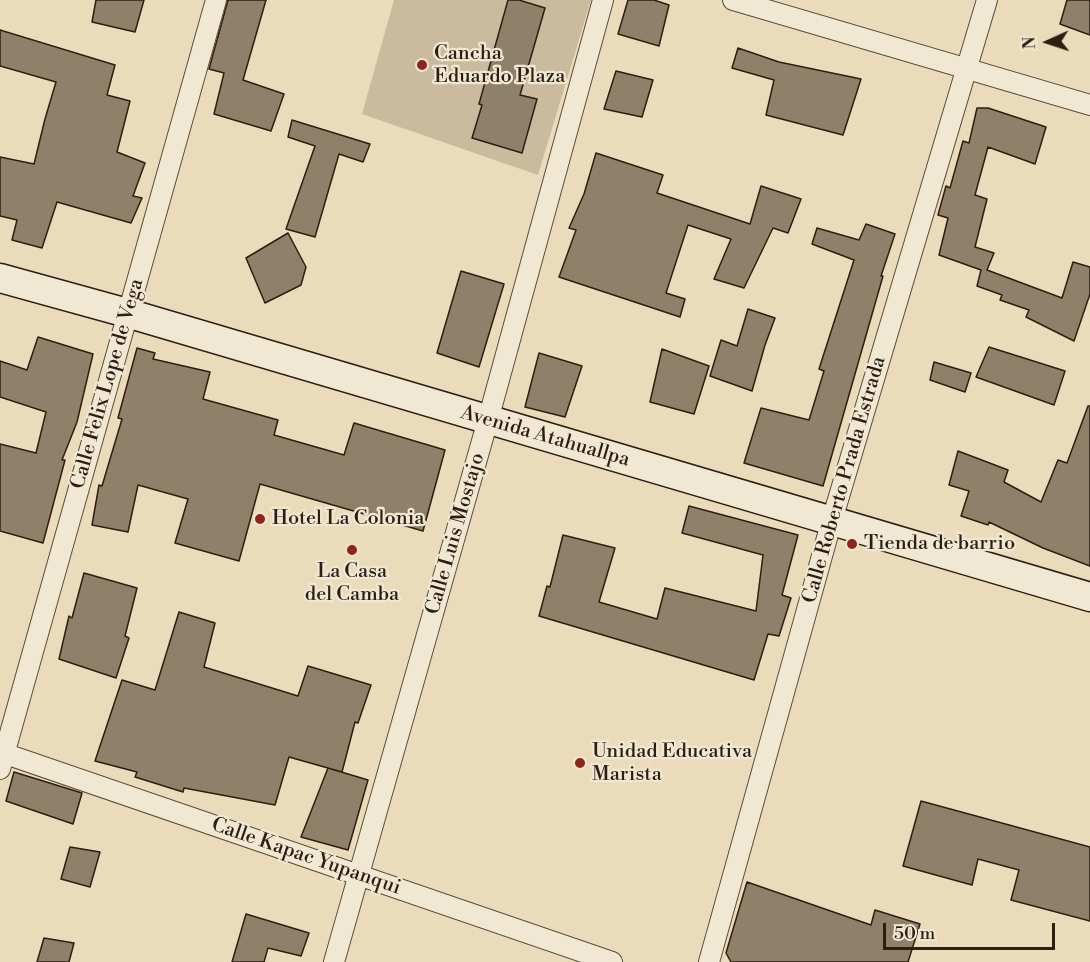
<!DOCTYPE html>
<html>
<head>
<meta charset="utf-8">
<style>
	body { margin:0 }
	#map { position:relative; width:1090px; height:962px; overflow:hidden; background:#eadbbb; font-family:"Libre Bodoni",serif }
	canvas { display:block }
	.north { position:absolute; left:1018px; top:12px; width:60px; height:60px; -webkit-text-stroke:4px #f1e8d3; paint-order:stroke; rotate:267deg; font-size:16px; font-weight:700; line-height:24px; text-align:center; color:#2d1e11 }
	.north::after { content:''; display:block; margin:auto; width:21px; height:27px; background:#2d1e11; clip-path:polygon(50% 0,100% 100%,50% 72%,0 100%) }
	.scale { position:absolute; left:883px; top:923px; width:172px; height:27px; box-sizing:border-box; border:3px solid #2d1e11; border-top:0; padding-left:8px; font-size:18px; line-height:21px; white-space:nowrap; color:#2d1e11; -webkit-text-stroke:4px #f1e8d3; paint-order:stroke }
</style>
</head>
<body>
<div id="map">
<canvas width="1090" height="962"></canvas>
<div class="north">N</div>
<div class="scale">50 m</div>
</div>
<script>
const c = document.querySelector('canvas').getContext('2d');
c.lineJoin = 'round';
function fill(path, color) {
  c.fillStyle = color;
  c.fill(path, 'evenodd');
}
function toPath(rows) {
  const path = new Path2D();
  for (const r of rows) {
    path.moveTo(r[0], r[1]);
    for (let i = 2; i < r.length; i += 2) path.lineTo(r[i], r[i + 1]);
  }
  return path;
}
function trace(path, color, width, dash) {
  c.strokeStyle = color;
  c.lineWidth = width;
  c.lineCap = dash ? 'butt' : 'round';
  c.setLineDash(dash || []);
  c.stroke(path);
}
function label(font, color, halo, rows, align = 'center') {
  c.font = font + ' "Libre Bodoni",serif';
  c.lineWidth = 4.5;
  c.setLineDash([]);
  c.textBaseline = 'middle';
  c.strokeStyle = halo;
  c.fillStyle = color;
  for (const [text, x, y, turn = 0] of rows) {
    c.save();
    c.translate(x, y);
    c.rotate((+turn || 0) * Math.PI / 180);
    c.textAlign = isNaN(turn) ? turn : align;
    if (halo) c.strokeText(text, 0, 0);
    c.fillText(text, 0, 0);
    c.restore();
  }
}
const green = toPath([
	[394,0,591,0,538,175,362,114]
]);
const building = toPath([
	[96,0,144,0,135,32,92,22,96,0],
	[228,0,266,0,243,80,284,94,271,131,214,114,224,73,209,69,228,0],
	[508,0,519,0,545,8,520,95,537,99,522,153,472,138,482,105,479,104,508,0],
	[628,0,654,0,669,5,659,46,618,34,628,0],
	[1067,0,1090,0,1090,35,1060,24,1067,0],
	[0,30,115,65,107,95,130,101,117,152,145,163,133,196,142,198,131,223,57,202,42,248,12,240,17,220,0,216,0,157,34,164,45,119,56,82,0,66,0,30],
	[738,48,779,62,861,79,843,135,766,115,774,80,732,68,738,48],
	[616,71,653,80,642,117,604,109,616,71],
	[977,108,988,108,1046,127,1035,164,988,147,975,195,987,199,975,247,994,253,987,270,1062,298,1073,262,1090,267,1090,294,1074,341,1026,317,1029,310,1000,300,1002,295,977,286,981,270,939,255,948,218,938,215,946,186,950,188,963,141,969,143,977,108],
	[292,120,370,144,363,162,339,154,315,237,286,229,315,146,288,137,292,120],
	[596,153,663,175,657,193,750,224,761,186,801,199,788,233,773,228,744,288,714,279,731,239,688,225,666,293,685,299,680,317,559,277,576,230,569,228,584,194,596,153],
	[866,224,895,234,881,276,883,276,823,486,744,463,761,408,809,420,824,371,819,369,854,260,812,244,817,228,859,240,866,224],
	[288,233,306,267,301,285,265,303,246,258,288,233],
	[461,271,504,284,479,367,437,353,461,271],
	[748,309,775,318,765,345,752,391,710,376,721,340,737,346,748,309],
	[38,337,93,354,77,422,62,460,65,460,43,543,0,531,0,444,36,453,46,412,0,397,0,361,27,370,38,337],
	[989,347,1065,371,1054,405,976,377,989,347],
	[137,348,155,353,153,359,210,372,203,399,278,420,274,435,344,455,354,423,445,450,423,531,260,484,239,561,175,543,188,499,138,485,128,532,92,525,99,485,102,486,122,419,118,418,137,348],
	[662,349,709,366,694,414,650,402,662,349],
	[539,353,582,366,565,417,525,407,539,353],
	[934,362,971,373,965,392,930,380,934,362],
	[1088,406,1090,406,1090,566,1043,548,989,522,988,525,961,516,969,491,949,485,958,451,1008,470,1004,482,1041,502,1058,460,1067,463,1088,406],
	[689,506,798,535,782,595,791,598,779,636,768,634,754,680,539,616,547,586,550,587,563,535,615,548,599,602,657,619,665,588,756,611,763,555,682,533,689,506],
	[84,573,137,588,125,636,129,638,116,678,59,659,69,616,72,618,84,573],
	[179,612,215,623,204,667,298,696,308,666,371,685,358,723,355,722,342,772,289,757,275,805,184,788,183,792,135,777,137,772,95,761,122,680,155,690,179,612],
	[328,768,368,780,348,850,301,837,328,768],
	[14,772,82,793,73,824,6,801,14,772],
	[921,801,1090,847,1090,921,1011,900,1019,870,978,859,972,885,903,866,921,801],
	[70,847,100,852,90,887,61,879,70,847],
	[747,882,871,925,875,910,920,924,908,962,731,962,726,953,747,882],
	[246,914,309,933,301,956,268,948,264,962,232,962,246,914],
	[44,938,74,943,69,962,37,962,44,938]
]);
const street = toPath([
	[733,0,1090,105],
	[0,752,612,962],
	[0,769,216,0],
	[334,962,488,420,603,0],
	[709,962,832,520,987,0]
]);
const secondary = toPath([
	[0,278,127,313,1090,597]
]);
const markers = [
	[422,65,6,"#8f2418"],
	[260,519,6,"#8f2418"],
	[852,544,6,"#8f2418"],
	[352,550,6,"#8f2418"],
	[580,763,6,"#8f2418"]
];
const poiNames = [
	["Cancha",434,54],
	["Eduardo Plaza",434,77],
	["Hotel La Colonia",272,519],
	["Tienda de barrio",864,544],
	["La Casa",352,572,"center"],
	["del Camba",352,595,"center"],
	["Unidad Educativa",592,752],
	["Marista",592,775]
];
const streetNames = [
	["Calle Felix Lope de Vega",108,384,-74],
	["Avenida Atahuallpa",545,437,16],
	["Calle Roberto Prada Estrada",845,480,-74],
	["Calle Luis Mostajo",456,534,-74],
	["Calle Kapac Yupanqui",306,857,19]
];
fill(green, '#cabb9e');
fill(building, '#8f8069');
trace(building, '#2d1e11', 1.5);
trace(street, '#5c4d3c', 22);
trace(secondary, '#2d1e11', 31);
trace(street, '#f1e8d3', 20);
trace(secondary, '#f1e8d3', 28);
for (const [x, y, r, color] of markers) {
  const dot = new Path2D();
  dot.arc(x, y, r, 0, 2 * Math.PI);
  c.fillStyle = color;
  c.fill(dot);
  trace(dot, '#f1e8d3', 2);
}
label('20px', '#2d1e11', '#f1e8d3', poiNames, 'left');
label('20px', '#2d1e11', '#f1e8d3', streetNames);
</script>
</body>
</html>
